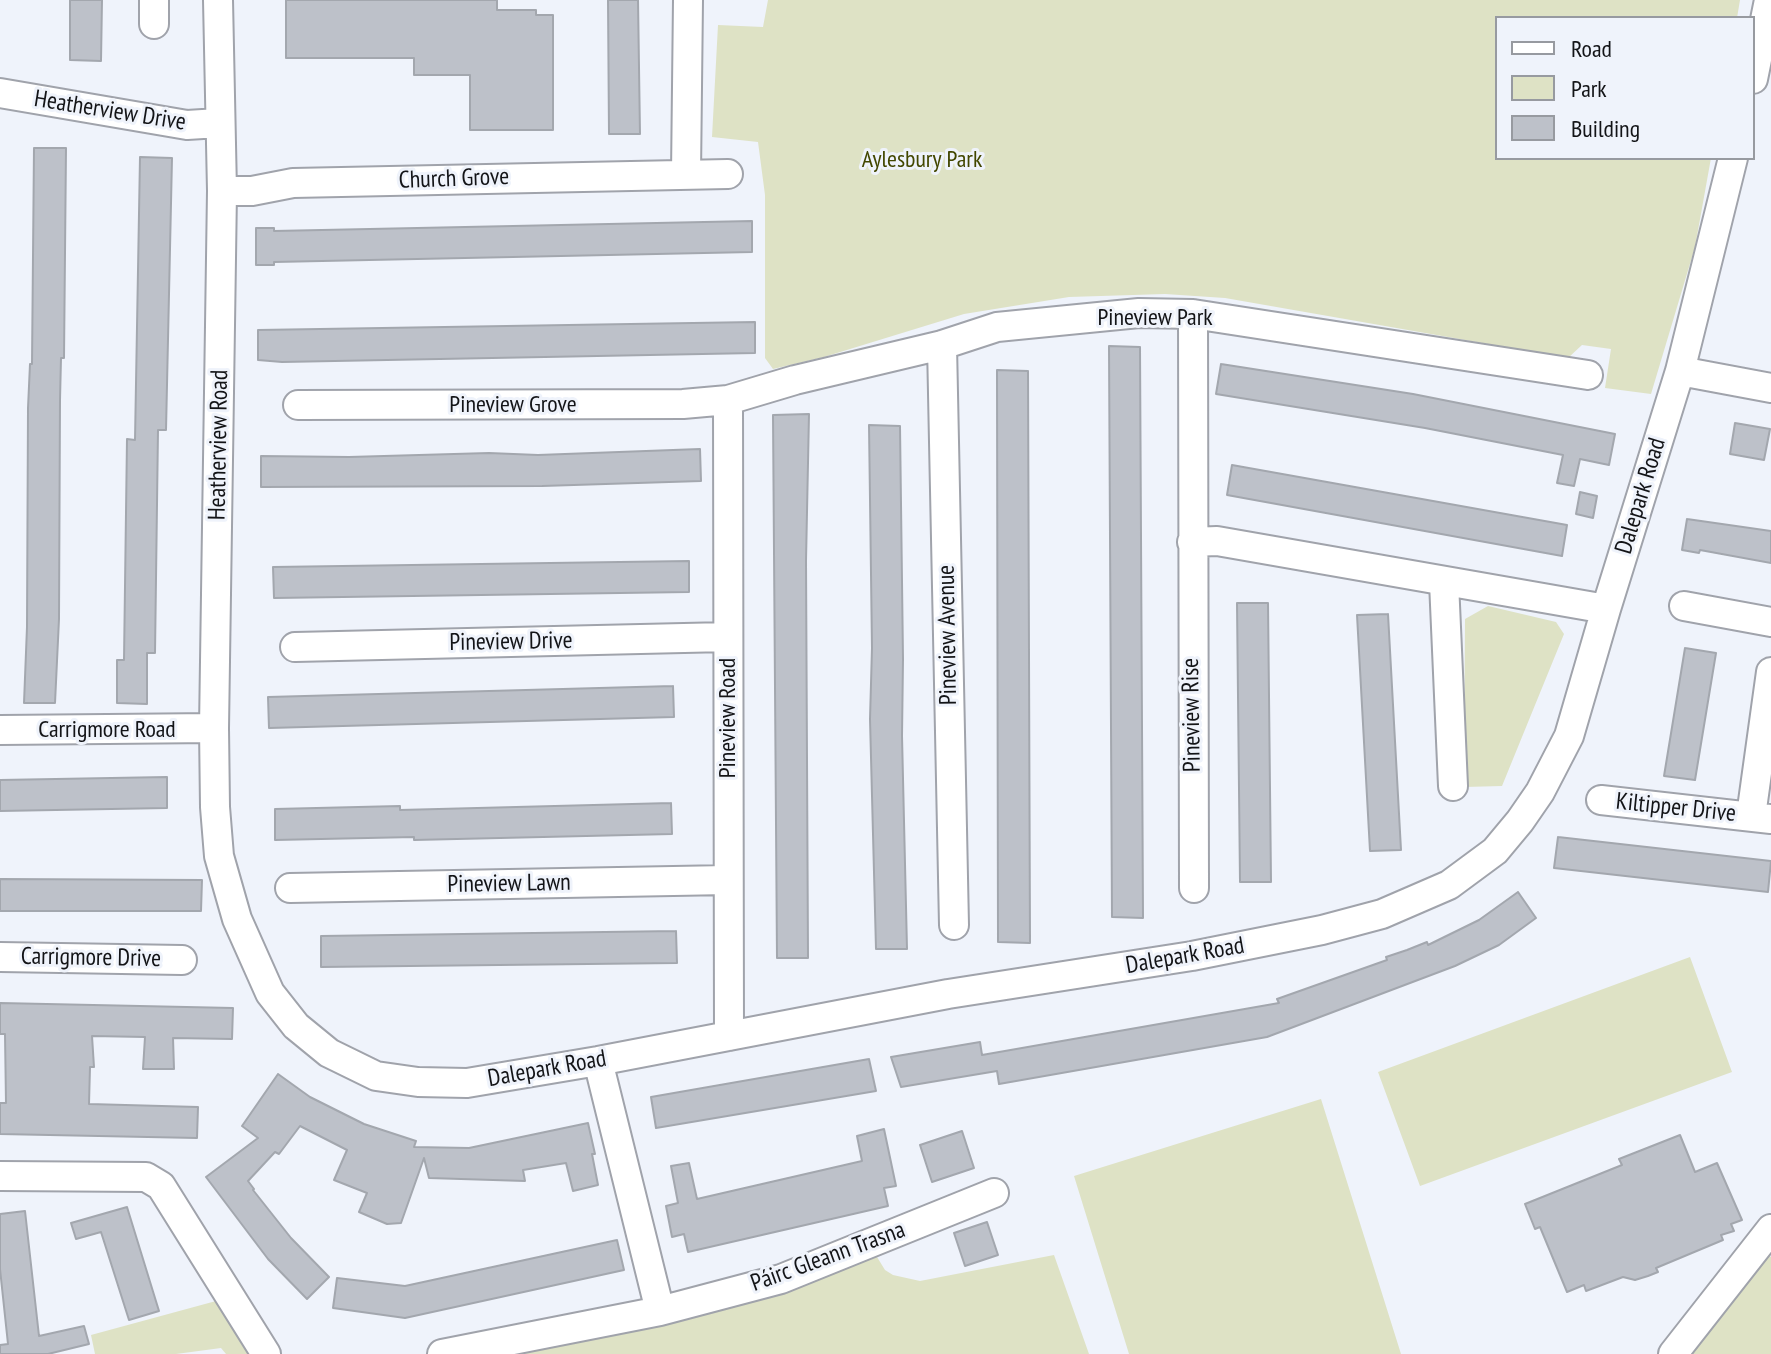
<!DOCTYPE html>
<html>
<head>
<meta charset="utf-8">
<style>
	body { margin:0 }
	#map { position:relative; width:1771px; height:1354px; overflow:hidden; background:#eff3fb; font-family:"PT Sans Narrow",sans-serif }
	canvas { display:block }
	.legend { position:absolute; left:1495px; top:16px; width:260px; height:144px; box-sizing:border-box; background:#eff3fb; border:2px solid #979aa0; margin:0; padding:10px 14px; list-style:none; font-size:24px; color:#131417 }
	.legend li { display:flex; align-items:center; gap:16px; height:40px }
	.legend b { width:40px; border:2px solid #979aa0 }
</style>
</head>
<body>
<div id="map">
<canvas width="1771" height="1354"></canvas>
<ul class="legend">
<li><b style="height:10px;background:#fff"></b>Road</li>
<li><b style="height:22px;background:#dee2c5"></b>Park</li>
<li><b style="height:22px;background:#bdc1c9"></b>Building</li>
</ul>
</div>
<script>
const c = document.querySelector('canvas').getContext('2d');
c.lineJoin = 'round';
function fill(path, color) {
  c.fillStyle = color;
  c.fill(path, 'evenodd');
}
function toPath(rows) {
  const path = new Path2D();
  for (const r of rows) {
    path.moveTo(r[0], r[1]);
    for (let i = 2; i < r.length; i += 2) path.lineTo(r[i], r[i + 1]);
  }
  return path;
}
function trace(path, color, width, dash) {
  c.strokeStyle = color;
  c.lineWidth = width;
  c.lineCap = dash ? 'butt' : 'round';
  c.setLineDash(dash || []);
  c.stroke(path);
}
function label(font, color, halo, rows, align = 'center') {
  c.font = font + ' "PT Sans Narrow",sans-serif';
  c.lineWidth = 6;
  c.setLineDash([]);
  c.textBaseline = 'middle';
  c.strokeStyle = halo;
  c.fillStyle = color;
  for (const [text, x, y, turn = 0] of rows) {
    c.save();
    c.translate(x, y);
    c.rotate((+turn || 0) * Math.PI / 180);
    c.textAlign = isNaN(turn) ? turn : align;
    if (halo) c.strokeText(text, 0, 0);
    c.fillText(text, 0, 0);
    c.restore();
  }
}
const green = toPath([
	[768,0,1740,0,1737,18,1497,18,1497,158,1711,158,1695,247,1651,394,1605,388,1611,349,1582,345,1568,358,1225,298,1165,294,1069,297,964,314,824,357,773,369,765,358,765,195,758,142,712,137,718,25,763,27],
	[1488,606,1556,622,1564,634,1502,786,1464,787,1465,619],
	[1690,957,1732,1072,1420,1186,1378,1072],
	[1321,1099,1401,1354,1129,1354,1074,1176],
	[1054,1255,1089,1354,506,1354,770,1294,877,1257,885,1270,893,1275,920,1281],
	[1768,1255,1771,1257,1771,1354,1689,1354],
	[216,1301,251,1354,226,1354,221,1348,176,1354,95,1354,91,1335]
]);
const building = toPath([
	[70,0,102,0,101,61,70,60,70,0],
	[286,0,497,0,497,10,536,10,536,15,553,15,553,130,470,130,470,75,414,75,414,58,286,58,286,0],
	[608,0,638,0,640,134,609,134,608,0],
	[34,148,66,148,64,358,61,358,60,400,59,619,55,703,24,703,27,627,28,408,30,364,32,364,34,148],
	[140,157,172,158,166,430,158,430,155,653,147,653,147,704,117,703,117,660,124,660,127,439,135,440,140,157],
	[752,221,752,252,274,262,274,265,256,265,256,228,274,228,274,231,752,221],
	[755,322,755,353,282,362,258,360,258,330,755,322],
	[1109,346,1140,347,1143,918,1112,917,1109,346],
	[1221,364,1413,394,1615,434,1609,465,1580,459,1574,486,1557,483,1563,455,1425,428,1216,394,1221,364],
	[997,370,1028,371,1030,943,998,942,997,370],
	[809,414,806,561,808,958,777,958,773,415,809,414],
	[1735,423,1770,429,1764,460,1730,454,1735,423],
	[869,425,900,426,903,659,902,736,907,949,876,949,870,719,872,648,869,425],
	[700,449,701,481,542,486,261,487,261,456,349,457,489,453,538,455,700,449],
	[1232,465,1567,525,1562,556,1227,495,1232,465],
	[1580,492,1597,496,1593,518,1576,514,1580,492],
	[1687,519,1771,531,1771,563,1700,550,1699,553,1682,550,1687,519],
	[689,561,689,592,274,598,273,567,689,561],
	[1237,603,1268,603,1271,882,1240,882,1237,603],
	[1388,614,1401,850,1370,851,1357,615,1388,614],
	[1685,648,1716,653,1695,780,1664,776,1685,648],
	[673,686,674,717,269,728,268,697,673,686],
	[167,777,167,808,0,811,0,780,167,777],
	[671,803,672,834,414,840,414,837,275,840,275,809,400,806,400,810,671,803],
	[1558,837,1771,861,1768,892,1554,868,1558,837],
	[0,879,202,880,201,911,0,911,0,879],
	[1518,892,1536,918,1499,945,1455,966,1267,1037,999,1084,997,1071,901,1087,891,1057,980,1042,982,1055,1279,1003,1277,999,1387,960,1386,957,1407,950,1427,942,1428,945,1479,920,1518,892],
	[676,931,677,963,321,967,321,936,676,931],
	[0,1003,233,1008,232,1039,173,1038,174,1069,143,1069,145,1037,92,1036,94,1067,90,1067,89,1104,198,1107,197,1138,0,1134,0,1103,6,1103,5,1034,0,1034,0,1003],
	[869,1059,876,1091,656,1128,651,1097,869,1059],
	[278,1074,310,1097,364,1124,416,1141,414,1147,469,1148,588,1123,595,1154,592,1154,598,1185,573,1191,566,1163,523,1170,525,1181,429,1178,424,1158,401,1223,387,1224,359,1212,367,1193,334,1180,347,1150,300,1126,279,1154,275,1152,248,1181,254,1189,253,1190,291,1238,329,1277,307,1299,268,1259,206,1177,258,1138,242,1126,278,1074],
	[884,1129,896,1186,884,1188,888,1206,688,1252,684,1234,672,1237,666,1206,678,1203,671,1166,689,1163,697,1199,862,1161,857,1136,884,1129],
	[962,1131,974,1168,932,1182,920,1145,962,1131],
	[1680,1135,1695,1172,1717,1163,1742,1220,1731,1224,1734,1231,1721,1235,1723,1240,1656,1268,1658,1272,1648,1276,1635,1280,1623,1277,1586,1291,1584,1285,1567,1292,1540,1227,1535,1229,1525,1204,1622,1165,1619,1159,1680,1135],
	[127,1207,159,1311,129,1320,101,1232,76,1239,71,1223,127,1207],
	[25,1211,39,1336,84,1326,89,1344,48,1354,0,1354,0,1345,8,1344,0,1269,0,1214,25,1211],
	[987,1222,998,1255,965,1266,954,1233,987,1222],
	[617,1240,624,1270,405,1318,333,1308,337,1278,405,1286,617,1240]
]);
const minor = toPath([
	[154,0,154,24],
	[218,0,222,191,214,728,215,807,219,856,237,919,270,993,296,1026,329,1053,376,1076,418,1082,467,1083,598,1061,948,994,1192,956,1322,930,1382,914,1449,885,1495,851,1520,821,1540,792,1569,736,1606,609,1680,371,1733,158],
	[1753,79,1769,0],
	[0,93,187,125,219,123],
	[686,174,688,0],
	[222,191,252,191,293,183,728,174],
	[1193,314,1194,888],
	[942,345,954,925],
	[1680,371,1771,388],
	[728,400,729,1036],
	[298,405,683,404,728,400,795,380,942,345,997,327,1139,313,1193,314,1588,375],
	[1192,542,1217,541,1606,609],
	[1444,582,1453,786],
	[1684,606,1771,622],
	[295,647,727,637],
	[0,730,214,728],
	[1601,800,1771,819],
	[1751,816,1771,672],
	[290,888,728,880],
	[0,957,182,960],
	[598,1061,660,1311],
	[0,1176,146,1177,161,1186,266,1354],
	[442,1354,660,1311,781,1279,994,1193],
	[1673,1354,1771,1229]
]);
const streetNames = [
	["Heatherview Drive",110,111,9],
	["Church Grove",454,179,-2],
	["Pineview Park",1155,318],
	["Pineview Grove",513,405],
	["Heatherview Road",219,445,-89],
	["Dalepark Road",1641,496,-73],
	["Pineview Avenue",948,635,-91],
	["Pineview Drive",511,642,-1],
	["Pineview Rise",1192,715,-91],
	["Pineview Road",728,718,-90],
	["Carrigmore Road",107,730],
	["Kiltipper Drive",1676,808,6],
	["Pineview Lawn",509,884,-1],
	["Dalepark Road",1185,956,-10],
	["Carrigmore Drive",91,958,1],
	["Dalepark Road",547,1069,-10],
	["Páirc Gleann Trasna",828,1257,-20]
];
const parkNames = [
	["Aylesbury Park",922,160]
];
fill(green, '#dee2c5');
fill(building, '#bdc1c9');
trace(building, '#a3a7ae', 2);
trace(minor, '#a0a3ab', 32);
trace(minor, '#fff', 28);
label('24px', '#131417', '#eff3fb', streetNames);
label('24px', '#424700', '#eff3fb', parkNames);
</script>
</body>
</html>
